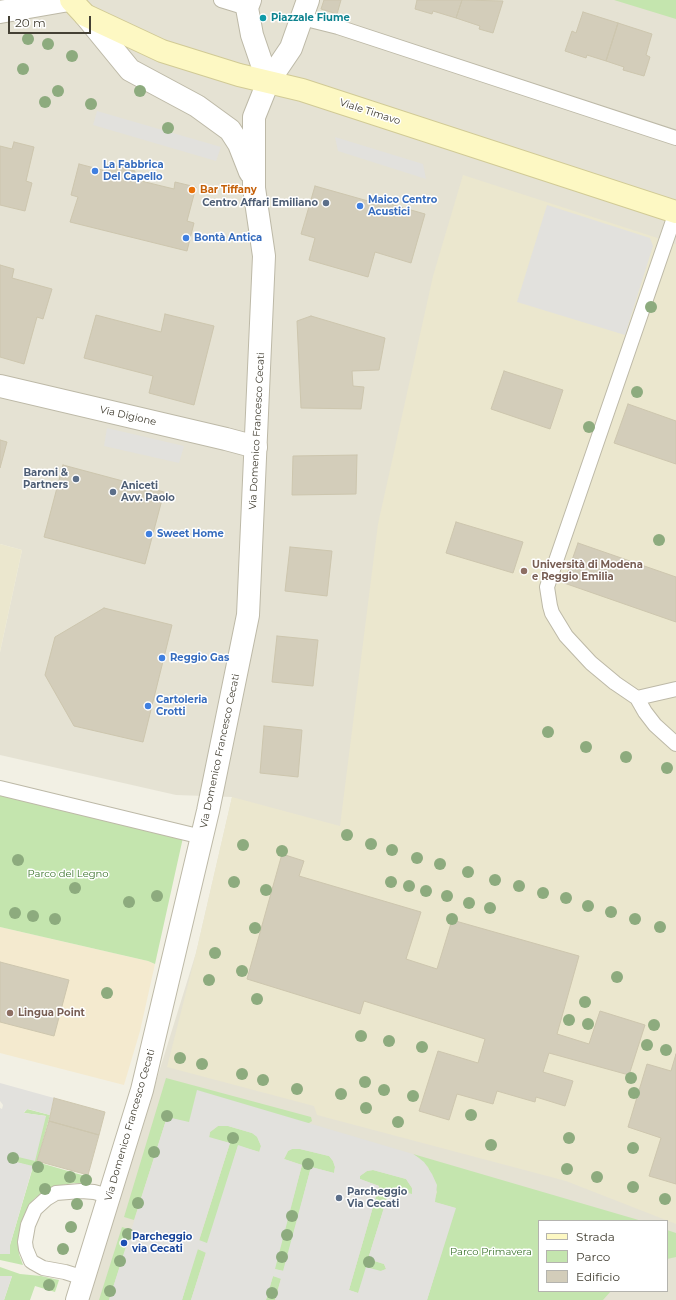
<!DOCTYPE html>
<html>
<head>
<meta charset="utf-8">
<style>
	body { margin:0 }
	#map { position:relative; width:676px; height:1300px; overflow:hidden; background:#f2f0e4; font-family:Montserrat,sans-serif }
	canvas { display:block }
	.legend { position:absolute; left:538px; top:1220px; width:130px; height:72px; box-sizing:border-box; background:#fff; border:1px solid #b4b3ae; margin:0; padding:5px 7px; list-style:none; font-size:12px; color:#444034 }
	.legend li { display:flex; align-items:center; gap:8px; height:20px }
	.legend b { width:20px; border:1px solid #b4b3ae }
	.scale { position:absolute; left:8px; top:16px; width:83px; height:18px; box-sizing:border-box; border:2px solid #444034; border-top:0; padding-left:5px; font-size:12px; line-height:14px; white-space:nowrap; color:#444034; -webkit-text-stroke:3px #fff; paint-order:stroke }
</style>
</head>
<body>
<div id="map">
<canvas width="676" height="1300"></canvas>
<ul class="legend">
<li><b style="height:5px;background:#fdf8c3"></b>Strada</li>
<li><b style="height:11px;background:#c4e5ae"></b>Parco</li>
<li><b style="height:11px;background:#d3cdba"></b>Edificio</li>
</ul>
<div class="scale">20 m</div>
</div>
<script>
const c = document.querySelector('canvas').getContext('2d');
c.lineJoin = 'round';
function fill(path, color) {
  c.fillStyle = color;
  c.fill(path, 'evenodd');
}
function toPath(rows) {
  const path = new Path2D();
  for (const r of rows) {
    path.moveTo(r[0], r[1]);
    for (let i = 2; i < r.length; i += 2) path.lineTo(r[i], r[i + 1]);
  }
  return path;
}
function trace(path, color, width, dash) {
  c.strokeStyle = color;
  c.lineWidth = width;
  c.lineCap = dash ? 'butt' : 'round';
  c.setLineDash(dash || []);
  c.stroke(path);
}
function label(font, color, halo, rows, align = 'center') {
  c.font = font + ' Montserrat,sans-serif';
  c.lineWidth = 3;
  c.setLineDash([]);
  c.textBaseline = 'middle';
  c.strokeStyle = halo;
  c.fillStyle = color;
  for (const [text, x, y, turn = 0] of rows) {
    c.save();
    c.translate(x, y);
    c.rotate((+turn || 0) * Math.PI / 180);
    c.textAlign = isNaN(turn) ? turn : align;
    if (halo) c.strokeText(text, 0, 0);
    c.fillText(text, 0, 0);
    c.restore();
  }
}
const residential = toPath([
	[0,0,676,0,676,1300,88,1300,196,953,232,797,176,795,0,755,0,652,22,550,0,544],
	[539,1221,667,1221,667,1291,539,1291]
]);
const commercial = toPath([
	[0,927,148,961,155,964,140,1031,124,1085,0,1053]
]);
const education = toPath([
	[463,175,676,244,676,1224,566,1181,317,1115,314,1106,167,1067,196,953,232,797,340,826,378,524,433,276],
	[0,544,22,550,0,652]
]);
const green = toPath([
	[614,0,676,0,676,19],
	[0,788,184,833,155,964,148,961,0,927],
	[166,1078,311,1117,312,1121,309,1123,189,1123,167,1117,134,1220,124,1217],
	[27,1109,50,1115,37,1162,92,1178,91,1184,74,1183,57,1186,49,1189,35,1198,30,1204,22,1221,18,1238,19,1254,23,1265,0,1260,0,1254,10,1254,10,1245,33,1167,12,1161,11,1158,14,1156,46,1116,24,1113],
	[218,1126,228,1126,252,1133,257,1136,261,1146,260,1152,238,1146,208,1244,199,1241,230,1143,209,1138,210,1132],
	[292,1149,300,1149,329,1156,333,1161,335,1167,334,1173,311,1167,284,1271,274,1269,302,1165,284,1159,288,1151],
	[413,1154,642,1221,539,1221,539,1291,611,1291,603,1300,427,1300,455,1208,434,1202,437,1192,428,1167,419,1158],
	[373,1170,406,1179,412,1188,412,1195,390,1189,368,1259,384,1264,386,1269,381,1271,358,1293,349,1290,379,1186,360,1179,360,1176,367,1171],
	[122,1227,132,1230,109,1300,99,1300],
	[667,1230,676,1233,676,1257,667,1259],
	[197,1249,206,1252,191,1300,182,1300],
	[0,1267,20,1274,41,1276,59,1280,55,1292,35,1286,30,1300,4,1300,12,1276,0,1276],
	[273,1276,281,1278,275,1300,266,1300]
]);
const parking = toPath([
	[97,111,221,147,216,161,93,125],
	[335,137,423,164,426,179,338,151],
	[547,205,650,238,653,246,625,335,517,302],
	[107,428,184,446,179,463,104,446],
	[0,1083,54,1098,50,1115,28,1109,24,1112,24,1113,46,1116,35,1161,14,1156,11,1158,12,1161,33,1166,10,1245,10,1254,0,1254,0,1108,2,1109,3,1105,0,1101],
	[197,1090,413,1154,424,1162,432,1174,437,1185,435,1202,456,1208,427,1300,275,1300,281,1279,273,1276,266,1300,191,1300,206,1253,198,1249,182,1300,109,1300,167,1117,189,1122],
	[218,1126,228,1126,252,1133,257,1137,261,1146,259,1152,238,1145,207,1243,199,1240,230,1143,209,1137,210,1132],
	[292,1149,300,1149,329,1156,333,1161,335,1167,334,1173,311,1167,283,1271,275,1269,302,1165,284,1159,288,1151],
	[373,1170,406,1179,412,1188,412,1194,390,1188,368,1259,384,1264,386,1269,381,1271,366,1267,358,1293,349,1290,379,1186,360,1179,360,1176,367,1171],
	[0,1276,12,1276,4,1300,0,1300]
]);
const building = toPath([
	[324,0,341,0,337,14,321,9,324,0],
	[417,0,462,0,456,18,433,11,432,14,415,9,417,0],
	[462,0,503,1,493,33,479,29,480,26,456,18,462,0],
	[583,12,618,23,606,61,587,55,586,58,565,51,572,31,576,33,583,12],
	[618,23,652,34,646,55,650,57,644,76,623,70,624,67,606,61,618,23],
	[14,142,34,147,26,181,32,183,25,211,0,205,0,146,12,149,14,142],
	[79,164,106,171,108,164,135,171,133,179,174,189,175,182,196,187,187,221,194,223,187,251,70,222,78,197,71,195,79,164],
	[315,186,368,201,369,198,425,214,411,263,375,252,368,277,309,260,315,238,301,234,315,186],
	[0,265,14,269,12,278,52,289,43,319,37,317,24,364,0,357,0,265],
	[165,314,214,326,194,405,149,393,153,376,84,358,96,315,161,332,165,314],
	[311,316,385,338,379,370,352,371,353,386,364,387,361,409,301,408,297,321,311,316],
	[504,371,563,390,550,429,491,409,504,371],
	[628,404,676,421,676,464,614,443,628,404],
	[0,440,7,442,0,468,0,440],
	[357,455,356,494,292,495,293,456,357,455],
	[63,465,164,492,145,564,44,537,63,465],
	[456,522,523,542,513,573,446,553,456,522],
	[578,543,676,577,676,622,564,583,578,543],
	[290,547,332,551,327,596,285,591,290,547],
	[104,608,172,625,143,742,74,726,45,675,55,637,104,608],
	[277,636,318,640,313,686,272,682,277,636],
	[264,726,302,730,298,777,260,773,264,726],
	[282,854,304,861,299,876,421,912,406,959,437,969,452,920,579,956,557,1034,589,1044,600,1011,645,1025,629,1075,549,1053,543,1072,573,1081,565,1106,536,1097,535,1102,497,1091,493,1104,457,1094,449,1120,419,1111,438,1051,478,1063,485,1039,364,1001,360,1014,247,979,282,854],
	[0,962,69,980,54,1036,0,1022,0,962],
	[676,1054,676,1184,649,1176,661,1138,628,1127,647,1064,671,1071,676,1054],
	[54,1098,105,1112,99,1135,49,1121,54,1098],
	[49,1121,99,1135,88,1175,37,1161,49,1121]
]);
const service = toPath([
	[221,0,247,8],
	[302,18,338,27,676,138],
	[676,212,547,587,550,606,552,613,566,636,591,663,615,683,637,698,645,712,655,725,676,744],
	[637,698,676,689],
	[0,788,202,837],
	[84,1278,65,1272,43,1268,34,1263,31,1261,26,1249,25,1242,28,1225,35,1209,46,1199,56,1193,81,1191,94,1192,109,1196]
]);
const minor = toPath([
	[250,0,247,8,252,35,268,82],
	[0,12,69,0],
	[268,82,291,48,308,0],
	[0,386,226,439,256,447]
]);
const tertiary = toPath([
	[85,15,130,70,197,106,230,130,239,144,250,172],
	[77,1300,142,1090,208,811,248,615,264,256,254,188,254,117,268,82]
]);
const secondary = toPath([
	[71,0,85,15,162,51,239,75,302,90,676,212]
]);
const trees = [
	[28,39],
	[48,44],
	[72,56],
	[23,69],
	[58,91],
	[140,91],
	[45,102],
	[91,104],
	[168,128],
	[651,307],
	[637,392],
	[589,427],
	[659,540],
	[548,732],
	[586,747],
	[626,757],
	[667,768],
	[347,835],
	[371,844],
	[243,845],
	[392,850],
	[282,851],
	[417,858],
	[18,860],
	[440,864],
	[468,872],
	[495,880],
	[234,882],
	[391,882],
	[409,886],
	[519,886],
	[75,888],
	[266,890],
	[426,891],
	[543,893],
	[157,896],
	[447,896],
	[566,898],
	[129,902],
	[469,903],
	[588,906],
	[490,908],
	[611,912],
	[15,913],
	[33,916],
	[55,919],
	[452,919],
	[635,919],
	[660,927],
	[255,928],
	[215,953],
	[242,971],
	[617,977],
	[209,980],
	[107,993],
	[257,999],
	[585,1002],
	[569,1020],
	[588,1024],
	[654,1025],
	[361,1036],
	[389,1041],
	[647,1045],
	[422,1047],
	[666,1050],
	[180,1058],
	[202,1064],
	[242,1074],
	[631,1078],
	[263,1080],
	[365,1082],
	[297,1089],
	[384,1090],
	[634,1093],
	[341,1094],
	[413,1096],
	[366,1108],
	[471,1115],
	[167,1116],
	[398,1122],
	[233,1138],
	[569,1138],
	[491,1145],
	[633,1148],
	[154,1152],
	[13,1158],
	[308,1164],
	[38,1167],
	[567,1169],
	[70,1177],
	[597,1177],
	[86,1180],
	[633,1187],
	[45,1189],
	[665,1199],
	[138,1203],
	[77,1204],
	[292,1216],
	[71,1227],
	[128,1234],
	[287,1235],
	[63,1249],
	[282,1257],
	[120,1261],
	[369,1262],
	[49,1285],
	[110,1291],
	[272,1293]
];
const markers = [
	[263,18,4,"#0f9aa8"],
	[95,171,4,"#3f7fe0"],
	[192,190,4,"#e8710a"],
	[326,203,4,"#5c6f8a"],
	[360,206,4,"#3f7fe0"],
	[186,238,4,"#3f7fe0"],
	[76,479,4,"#5c6f8a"],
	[113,492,4,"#5c6f8a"],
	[149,534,4,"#3f7fe0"],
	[524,571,4,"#8d6e63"],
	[162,658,4,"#3f7fe0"],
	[148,706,4,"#3f7fe0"],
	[10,1013,4,"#8d6e63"],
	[339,1198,4,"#5c6f8a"],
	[124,1243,4,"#1a4fb4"]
];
const cultureNames = [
	["Piazzale Fiume",271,18]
];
const streetNames = [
	["Viale Timavo",370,112,18],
	["Via Digione",128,416,13],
	["Via Domenico Francesco Cecati",257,431,-87],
	["Via Domenico Francesco Cecati",220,751,-78],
	["Via Domenico Francesco Cecati",130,1125,-74]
];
const shopNames = [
	["La Fabbrica",103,165],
	["Del Capello",103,177],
	["Maico Centro",368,200],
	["Acustici",368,212],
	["Bontà Antica",194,238],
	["Sweet Home",157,534],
	["Reggio Gas",170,658],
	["Cartoleria",156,700],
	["Crotti",156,712]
];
const foodNames = [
	["Bar Tiffany",200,190]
];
const serviceNames = [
	["Centro Affari Emiliano",318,203],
	["Baroni &",68,473],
	["Partners",68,485],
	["Aniceti",121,486,"left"],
	["Avv. Paolo",121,498,"left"],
	["Parcheggio",347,1192,"left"],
	["Via Cecati",347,1204,"left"]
];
const educationNames = [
	["Università di Modena",532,565],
	["e Reggio Emilia",532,577],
	["Lingua Point",18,1013]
];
const parkNames = [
	["Parco del Legno",68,874],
	["Parco Primavera",491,1252]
];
const transitNames = [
	["Parcheggio",132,1237],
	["via Cecati",132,1249]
];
fill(residential, '#e5e2d3');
fill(commercial, '#f4eacf');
fill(education, '#ebe7ce');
fill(green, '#c4e5ae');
fill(parking, '#e2e1dd');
fill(building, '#d3cdba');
trace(building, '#cdc6ae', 1);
trace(service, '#bdb9a7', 16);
trace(minor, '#bdb9a7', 24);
trace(tertiary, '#bdb9a7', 24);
trace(secondary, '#d1ca95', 24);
trace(service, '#fff', 14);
trace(minor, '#fff', 22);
trace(tertiary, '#fff', 22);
trace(secondary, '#fdf8c3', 22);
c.fillStyle = '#8dab7e';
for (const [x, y] of trees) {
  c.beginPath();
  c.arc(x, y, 6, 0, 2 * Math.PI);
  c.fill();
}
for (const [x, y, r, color] of markers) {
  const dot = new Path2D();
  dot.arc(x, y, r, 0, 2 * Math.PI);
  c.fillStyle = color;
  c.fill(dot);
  trace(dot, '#fff', 1.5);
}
label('bold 10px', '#0d838f', '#fff', cultureNames, 'left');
label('10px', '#444034', '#fff', streetNames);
label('bold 10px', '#366cbe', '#fff', shopNames, 'left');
label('bold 10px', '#c56008', '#fff', foodNames, 'left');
label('bold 10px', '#4e5e75', '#fff', serviceNames, 'right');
label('bold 10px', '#785e54', '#fff', educationNames, 'left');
label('10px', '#3a732a', '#fff', parkNames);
label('bold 10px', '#164399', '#fff', transitNames, 'left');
</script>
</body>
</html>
